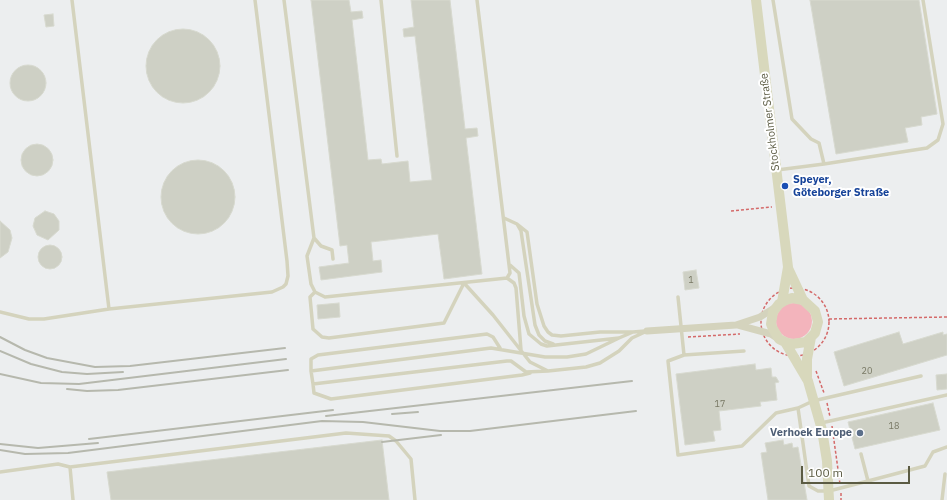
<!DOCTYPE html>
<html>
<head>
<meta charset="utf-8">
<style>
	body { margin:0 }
	#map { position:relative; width:947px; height:500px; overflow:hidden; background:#eceeef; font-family:"IBM Plex Sans",sans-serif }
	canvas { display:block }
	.scale { position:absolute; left:801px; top:466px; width:109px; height:18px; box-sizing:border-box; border:2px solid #5b5b43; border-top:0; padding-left:5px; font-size:12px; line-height:14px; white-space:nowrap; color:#5b5b43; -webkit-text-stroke:3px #fff; paint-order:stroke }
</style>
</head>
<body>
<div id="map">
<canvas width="947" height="500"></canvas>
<div class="scale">100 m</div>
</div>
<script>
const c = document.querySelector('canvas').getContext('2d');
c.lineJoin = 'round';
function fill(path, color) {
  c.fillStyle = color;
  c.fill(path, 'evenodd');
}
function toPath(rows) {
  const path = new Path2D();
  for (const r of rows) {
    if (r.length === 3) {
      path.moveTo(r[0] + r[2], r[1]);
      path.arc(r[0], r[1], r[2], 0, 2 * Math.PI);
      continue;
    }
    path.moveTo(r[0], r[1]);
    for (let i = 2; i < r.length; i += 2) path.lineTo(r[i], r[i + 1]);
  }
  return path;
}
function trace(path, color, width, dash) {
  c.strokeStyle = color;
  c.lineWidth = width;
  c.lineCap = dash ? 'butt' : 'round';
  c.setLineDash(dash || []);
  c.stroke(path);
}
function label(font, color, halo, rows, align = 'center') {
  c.font = font + ' "IBM Plex Sans",sans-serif';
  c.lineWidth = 4;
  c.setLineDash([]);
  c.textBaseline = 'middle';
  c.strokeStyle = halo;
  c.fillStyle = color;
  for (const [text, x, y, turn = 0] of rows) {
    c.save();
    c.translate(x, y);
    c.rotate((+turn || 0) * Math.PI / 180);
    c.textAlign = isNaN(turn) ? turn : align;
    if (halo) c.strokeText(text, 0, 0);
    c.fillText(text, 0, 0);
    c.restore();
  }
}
const green = toPath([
	[794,321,18]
]);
const building = toPath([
	[311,0,349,0,351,12,362,11,363,18,352,20,368,160,381,159,382,164,408,161,410,182,432,180,415,36,404,37,403,29,414,27,411,0,450,0,465,129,477,128,478,136,466,138,482,274,444,279,438,234,371,242,373,261,381,260,382,272,321,280,319,267,349,263,347,245,340,246,311,0],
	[810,0,919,0,937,114,921,117,922,125,905,128,908,142,836,154,810,0],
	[53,14,54,26,46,27,44,15,53,14],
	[183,66,37],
	[28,83,18],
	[37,160,16],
	[198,197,37],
	[45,211,54,214,59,221,59,230,48,240,37,235,33,226,35,218,45,211],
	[0,221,10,230,12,238,8,252,0,258,0,221],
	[50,257,12],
	[696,270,699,288,685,290,683,272,696,270],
	[339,303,340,317,318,319,317,305,339,303],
	[899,332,903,344,943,332,943,335,947,334,947,355,844,386,834,352,899,332],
	[755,364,756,370,771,368,772,377,776,377,779,382,775,383,777,400,760,402,761,406,719,411,721,430,713,431,715,441,685,445,676,374,755,364],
	[947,374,947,389,937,390,936,375,947,374],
	[933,403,940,430,855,449,848,422,933,403],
	[382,440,389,500,111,500,107,472,382,440],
	[783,440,784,445,792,443,793,448,798,447,807,500,768,500,761,453,767,452,765,443,783,440]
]);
const path = toPath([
	[731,211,772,207],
	[795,322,34],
	[829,319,947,317],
	[688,337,740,334],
	[816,371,824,393],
	[827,403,830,417],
	[832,426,840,484],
	[841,493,841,500]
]);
const lane = toPath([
	[284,0,314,238,307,256,311,284,315,292,325,297,507,278,510,273,477,0],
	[381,0,397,156],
	[773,0,792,119,811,139,819,143,824,164,777,170],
	[824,164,927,148,938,140,943,124,923,0],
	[504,218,517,224,521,231,535,325,539,335,545,341,553,344],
	[517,224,527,232,537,304,544,326,548,332,552,335,561,336,600,332,633,332],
	[314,238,321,246,332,250,333,259],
	[510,265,519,273,524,316,529,334,541,344,547,346,619,338,633,332,645,331],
	[507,278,514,283,516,288,521,350],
	[315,292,310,297,313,329,322,337,329,338,444,323,464,283,493,315,530,362,548,371,586,367,600,363,619,351,632,338,647,331],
	[678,297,684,355,668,361,678,455,742,446,776,413,798,408],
	[109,309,272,292,283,287,286,284,288,276,287,261,255,0],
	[0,312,29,319,44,319,109,309,72,0],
	[684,355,744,351],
	[311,371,311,359,318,355,487,334,493,337,500,348],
	[548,371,526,372,511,361,507,361,313,384,311,371,491,348,545,357,567,357,586,354,619,338],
	[313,384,314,393,331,399,522,375,530,373],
	[821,423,947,395],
	[861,454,868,481,829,491,818,491,809,486,798,408,813,401,921,376],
	[70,467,346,433,389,436,396,441,411,459,415,500],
	[0,472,58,464,70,467,73,500],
	[868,481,925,466,933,452,947,447],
	[942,500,945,474]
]);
const street = toPath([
	[738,325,771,334,777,338],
	[647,331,736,325,760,317,776,307]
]);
const secondary = toPath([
	[756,0,788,267,782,302],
	[788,268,803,300,815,311,818,322,815,333,806,342,792,344,785,342,779,339,773,329,771,324,773,312,779,304,786,300,792,298,803,300],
	[785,342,808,381,822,430,827,461,829,500],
	[807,377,807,359,811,337]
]);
const rail = toPath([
	[0,337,25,350,47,358,95,367,130,366,285,348],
	[0,351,31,364,62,372,87,374,123,372],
	[0,374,41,383,79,384,286,359],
	[67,389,87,391,118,390,288,370],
	[392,414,418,412],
	[326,416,632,381],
	[89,439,333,410],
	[382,442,441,435],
	[0,444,38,448,98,443],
	[0,450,25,454,68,453,322,421,363,422,440,431,470,431,636,411]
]);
const markers = [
	[785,186,4,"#1a4fb4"],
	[860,433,4,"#5c6f8a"]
];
const numberNames = [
	["1",691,280],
	["20",867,371],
	["17",720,404],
	["18",894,426]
];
const streetNames = [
	["Stockholmer Straße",770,122,-97]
];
const transitNames = [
	["Speyer,",793,180],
	["Göteborger Straße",793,193]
];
const serviceNames = [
	["Verhoek Europe",852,433]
];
fill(green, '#f3b4bc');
fill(building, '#ced0c5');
trace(building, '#d7d9cf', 1);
trace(path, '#d46969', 1.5, [3, 2]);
trace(lane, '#d4d3bd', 3.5);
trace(street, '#d4d3bd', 7);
trace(secondary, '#d8d8bc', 10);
trace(rail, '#b6b8ad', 2);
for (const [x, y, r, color] of markers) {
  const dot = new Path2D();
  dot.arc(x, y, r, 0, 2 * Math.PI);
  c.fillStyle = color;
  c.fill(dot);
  trace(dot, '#fff', 1.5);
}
label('9px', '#787864', null, numberNames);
label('11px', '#5b5b43', '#fff', streetNames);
label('bold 11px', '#164399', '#fff', transitNames, 'left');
label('bold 11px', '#4e5e75', '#fff', serviceNames, 'right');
</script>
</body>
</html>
